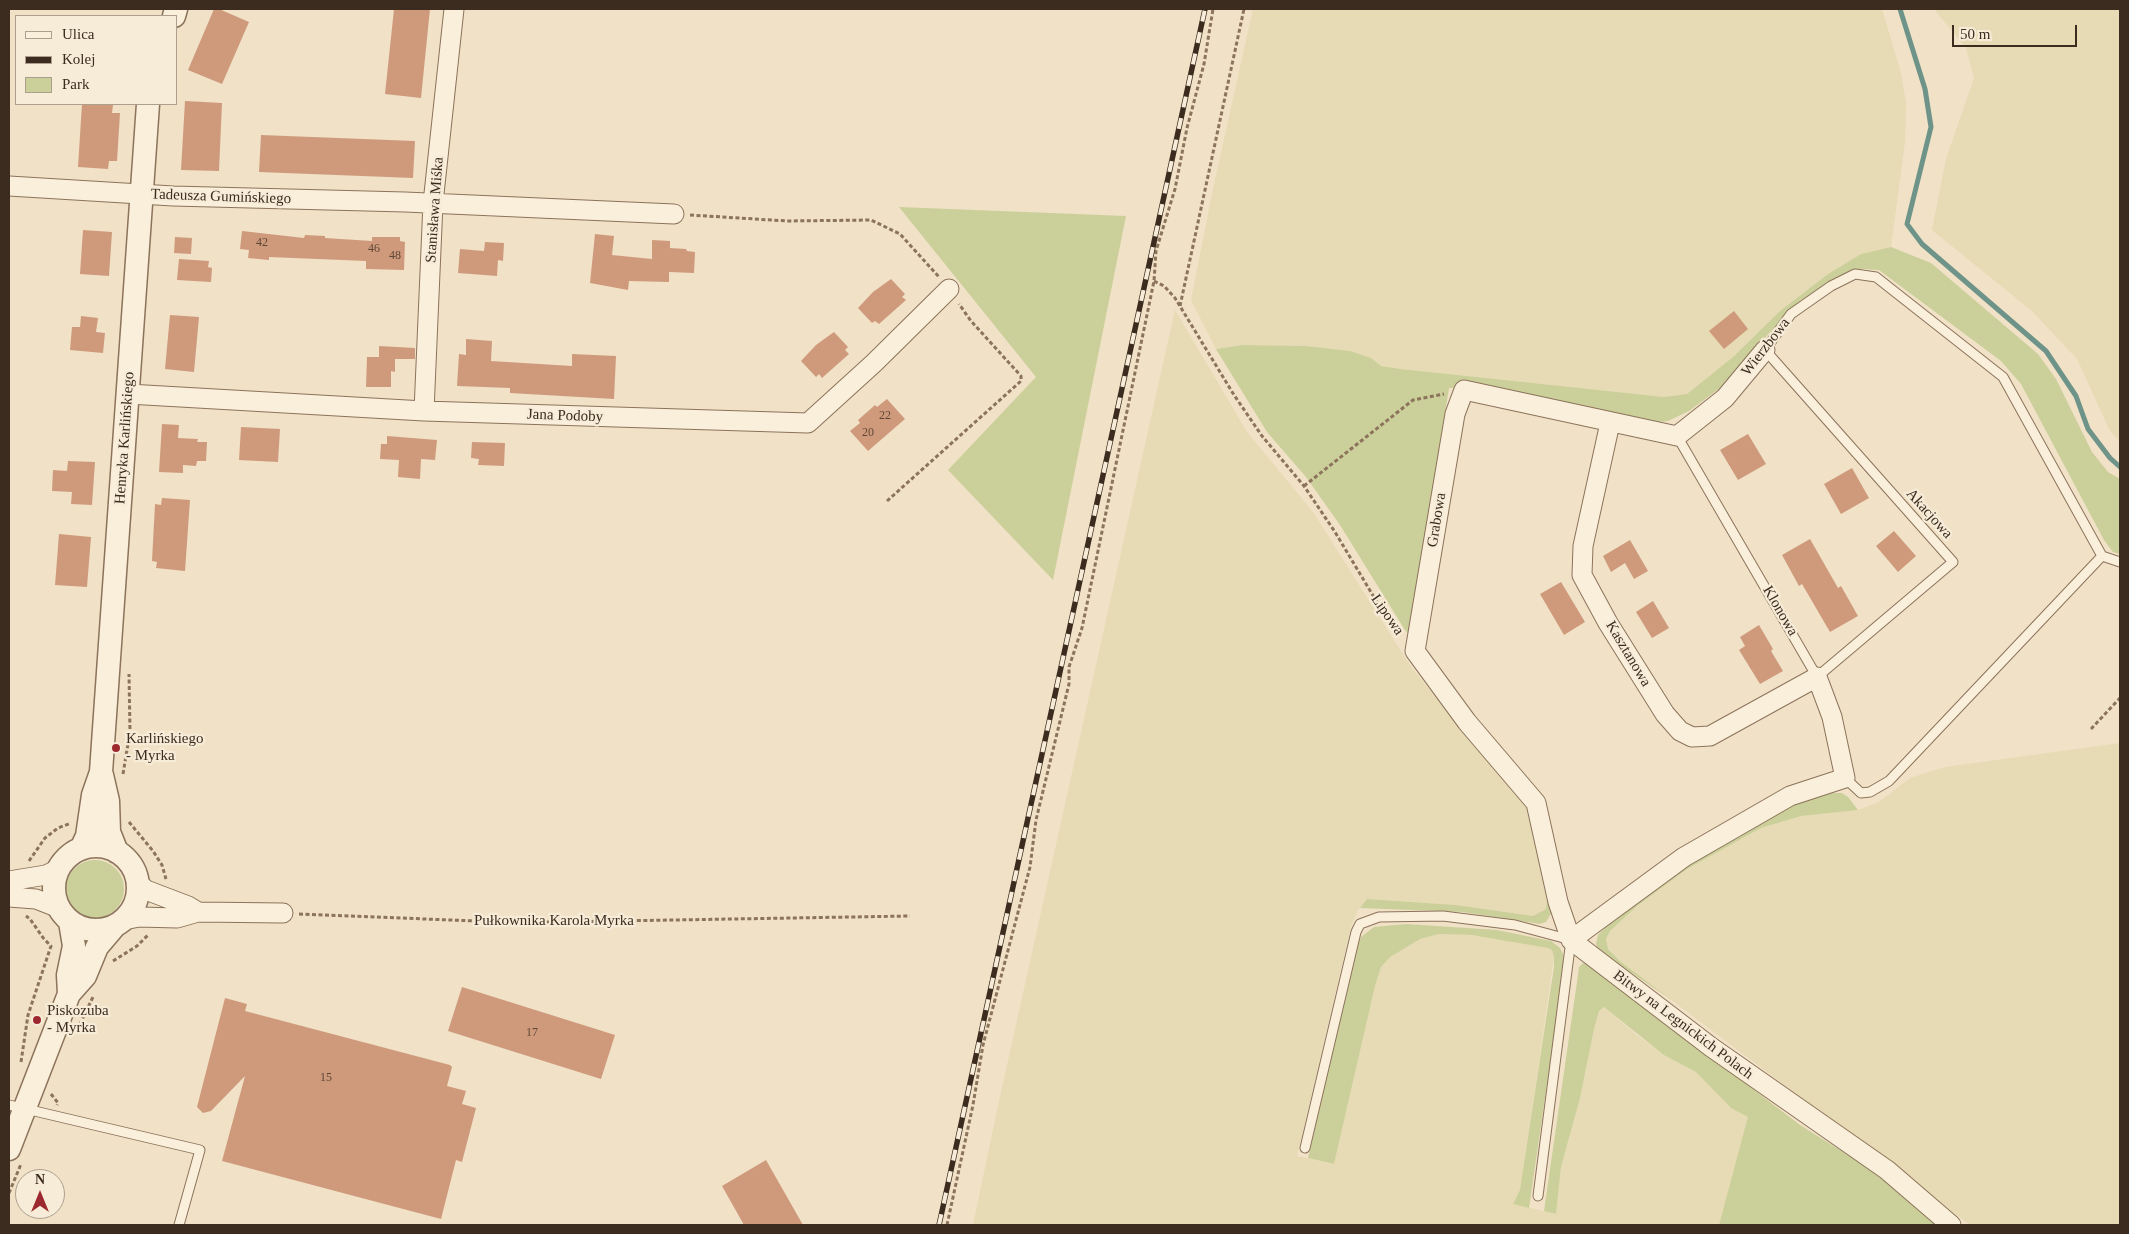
<!DOCTYPE html>
<html>
<head>
<meta charset="utf-8">
<style>
	body { margin:0 }
	#map { position:relative; width:2129px; height:1234px; overflow:hidden; background:#f0e1c7; font-family:Georgia,serif }
	canvas { display:block }
	.frame { position:absolute; inset:0; border:10px solid #3c2c1f; pointer-events:none }
	.legend { position:absolute; left:15px; top:15px; width:162px; height:90px; box-sizing:border-box; background:#f7ecd7; border:1px solid #ac9f8d; margin:0; padding:6px 9px; list-style:none; font-size:15px; color:#3c2c1f }
	.legend li { display:flex; align-items:center; gap:10px; height:25px }
	.legend b { width:25px; border:1px solid #ac9f8d }
	.north { position:absolute; left:15px; top:1169px; width:50px; height:50px; box-sizing:border-box; background:#f7ecd7; border:1px solid #ac9f8d; border-radius:50%; rotate:0deg; font-size:14px; font-weight:700; line-height:20px; text-align:center; color:#3c2c1f }
	.north::after { content:''; display:block; margin:auto; width:18px; height:22px; background:#9d2930; clip-path:polygon(50% 0,100% 100%,50% 72%,0 100%) }
	.scale { position:absolute; left:1952px; top:25px; width:125px; height:22px; box-sizing:border-box; border:2px solid #3c2c1f; border-top:0; padding-left:6px; font-size:15px; line-height:18px; white-space:nowrap; color:#3c2c1f; -webkit-text-stroke:4px #f7ecd7; paint-order:stroke }
</style>
</head>
<body>
<div id="map">
<canvas width="2129" height="1234"></canvas>
<div class="frame"></div>
<ul class="legend">
<li><b style="height:6px;background:#faefdb"></b>Ulica</li>
<li><b style="height:6px;background:#3c2c1f"></b>Kolej</li>
<li><b style="height:14px;background:#cbcf9a"></b>Park</li>
</ul>
<div class="north">N</div>
<div class="scale">50 m</div>
</div>
<script>
const c = document.querySelector('canvas').getContext('2d');
c.lineJoin = 'round';
function fill(path, color) {
  c.fillStyle = color;
  c.fill(path, 'evenodd');
}
function toPath(rows) {
  const path = new Path2D();
  for (const r of rows) {
    if (r.length === 3) {
      path.moveTo(r[0] + r[2], r[1]);
      path.arc(r[0], r[1], r[2], 0, 2 * Math.PI);
      continue;
    }
    path.moveTo(r[0], r[1]);
    for (let i = 2; i < r.length; i += 2) path.lineTo(r[i], r[i + 1]);
  }
  return path;
}
function trace(path, color, width, dash) {
  c.strokeStyle = color;
  c.lineWidth = width;
  c.lineCap = dash ? 'butt' : 'round';
  c.setLineDash(dash || []);
  c.stroke(path);
}
function label(font, color, halo, rows, align = 'center') {
  c.font = font + ' Georgia,serif';
  c.lineWidth = 4.5;
  c.setLineDash([]);
  c.textBaseline = 'middle';
  c.strokeStyle = halo;
  c.fillStyle = color;
  for (const [text, x, y, turn = 0] of rows) {
    c.save();
    c.translate(x, y);
    c.rotate((+turn || 0) * Math.PI / 180);
    c.textAlign = isNaN(turn) ? turn : align;
    if (halo) c.strokeText(text, 0, 0);
    c.fillText(text, 0, 0);
    c.restore();
  }
}
const farmland = toPath([
	[1253,9,1882,9,1901,73,1906,103,1905,142,1891,247,1861,254,1828,274,1780,311,1733,357,1687,394,1664,397,1401,369,1381,366,1371,358,1350,351,1306,346,1243,345,1216,349,1191,300,1214,184],
	[1934,9,2120,9,2120,442,2110,431,2077,359,2032,311,1932,230,1946,159,1974,78,1966,48],
	[1175,310,1247,432,1313,512,1411,667,1531,813,1548,892,1546,909,1533,916,1456,905,1367,899,1358,910,1351,926,1297,1156,1334,1164,1375,986,1381,967,1390,956,1420,939,1439,934,1472,935,1508,940,1548,948,1552,950,1554,957,1524,1166,1520,1190,1513,1204,1556,1214,1561,1167,1580,1098,1594,1029,1599,1011,1604,1007,1638,1036,1668,1057,1696,1072,1731,1108,1749,1117,1719,1225,973,1225,999,1101],
	[2120,743,2120,1225,1970,1225,1621,962,1608,949,1606,939,1610,931,1637,906,1687,869,1761,828,1801,816,1858,810,1879,802,1910,778,1945,767]
]);
const green = toPath([
	[899,207,1126,216,1053,580,948,470,1036,377],
	[1891,247,1931,263,2038,354,2056,379,2092,452,2108,472,2120,479,2120,554,2113,552,2104,540,2021,384,2001,361,1879,270,1863,269,1842,275,1801,300,1780,321,1720,388,1689,411,1668,421,1650,423,1485,388,1449,388,1409,634,1405,630,1340,525,1306,477,1267,432,1216,349,1243,345,1306,346,1350,351,1371,358,1381,366,1401,369,1664,397,1687,394,1733,357,1780,311,1828,274,1861,254],
	[1835,793,1842,793,1848,797,1858,810,1801,816,1761,828,1687,869,1637,906,1610,931,1606,939,1608,949,1621,962,1673,1001,1598,950,1596,944,1598,935,1639,894,1796,802,1817,795],
	[95,889,29],
	[1548,892,1553,910,1546,922,1540,924,1463,912,1360,908,1367,899,1456,905,1533,916,1546,909],
	[1406,924,1497,930,1551,941,1560,948,1563,954,1564,966,1529,1208,1513,1204,1520,1190,1554,967,1554,957,1552,950,1548,948,1472,935,1439,934,1420,939,1390,957,1381,967,1375,986,1334,1164,1308,1158,1357,946,1361,937,1374,927],
	[1583,963,1587,963,1635,999,1800,1125,1875,1172,1940,1225,1719,1225,1748,1117,1731,1108,1696,1072,1664,1055,1604,1007,1599,1011,1594,1029,1580,1098,1561,1167,1556,1214,1544,1211,1578,975,1579,967]
]);
const stream = toPath([
	[1900,9,1925,89,1931,127,1907,224,1922,244,2046,351,2076,396,2088,429,2110,458,2120,467]
]);
const building = toPath([
	[214,9,219,9,249,22,222,84,188,70],
	[394,9,430,9,421,98,385,94],
	[185,101,222,103,219,171,181,170],
	[82,104,113,105,112,113,120,113,117,161,109,161,108,169,78,167],
	[261,135,415,141,413,178,259,172],
	[83,230,112,232,109,276,80,274],
	[242,231,304,238,305,235,325,236,325,238,372,241,372,237,400,237,400,241,405,242,404,270,366,269,366,261,269,257,269,260,248,258,249,250,240,249],
	[595,234,614,236,612,255,652,259,652,240,670,241,670,248,686,249,687,251,695,252,694,273,669,272,669,282,629,281,628,290,590,283],
	[175,237,192,238,191,254,174,253],
	[485,242,504,243,503,261,498,260,497,276,458,273,460,249,484,251],
	[179,259,209,261,208,267,212,268,211,282,177,280],
	[891,279,905,294,902,297,906,300,879,324,875,321,872,323,858,308,873,292],
	[1734,311,1748,329,1724,349,1709,331],
	[170,315,199,317,194,372,165,369],
	[81,316,98,318,96,332,105,333,103,353,70,350,72,327,80,327],
	[834,332,848,347,845,350,849,354,822,378,819,374,816,377,801,361,816,345],
	[466,339,492,341,491,361,572,366,572,354,616,356,614,399,510,393,510,388,457,386,459,354,466,355],
	[379,346,415,348,415,359,395,359,395,372,391,371,391,387,366,387,367,357,379,357],
	[887,399,905,419,868,451,850,431,860,423,858,420,866,413,875,405,877,407],
	[162,424,179,425,178,438,198,439,197,442,207,442,206,461,197,461,196,466,183,465,183,473,159,472],
	[241,427,280,429,278,462,239,460],
	[1748,434,1766,464,1738,480,1720,450],
	[387,436,437,440,435,460,421,459,420,479,398,477,399,460,380,459,381,444,387,444],
	[472,442,505,443,504,466,478,465,479,459,471,458],
	[68,461,95,462,92,505,71,504,72,492,52,491,53,470,67,471],
	[1852,468,1869,498,1841,514,1824,484],
	[162,498,190,500,185,571,156,568,157,562,152,561,155,504,161,505],
	[1894,531,1916,556,1898,572,1876,546],
	[59,534,91,537,87,587,55,585],
	[1810,539,1838,588,1841,586,1858,616,1830,632,1802,584,1799,586,1782,555],
	[1630,540,1648,571,1634,579,1625,563,1611,572,1603,556],
	[1561,582,1585,622,1564,635,1540,594],
	[1653,601,1669,628,1652,638,1636,612],
	[1759,625,1773,649,1771,651,1783,671,1760,684,1739,650,1745,646,1740,637],
	[462,987,615,1035,601,1079,448,1031],
	[225,998,247,1004,245,1011,450,1065,452,1067,447,1086,466,1091,462,1104,476,1108,462,1162,456,1160,441,1219,222,1161,245,1076,211,1111,203,1113,197,1107],
	[766,1160,803,1225,744,1225,722,1186]
]);
const path = toPath([
	[690,215,787,221,871,220,900,234,939,277],
	[1154,281,1164,286,1175,298,1234,395,1262,436,1304,486,1335,532,1393,629,1400,636],
	[1180,306,1244,9],
	[1304,486,1413,400,1444,394],
	[887,501,1021,381,1021,376,971,321,959,304],
	[2091,729,2120,698],
	[123,774,130,732,129,674],
	[129,822,153,851,162,865,166,879],
	[29,861,45,838,58,828,71,823],
	[299,914,476,921,555,922,910,916],
	[113,961,137,946,149,934],
	[77,1030,93,997],
	[21,1062,28,1015,51,946,44,939,30,919,26,916],
	[51,1094,58,1103,57,1105],
	[9,1193,21,1164],
	[947,1225,973,1105,983,1045,1030,867,1036,820,1069,684,1069,667,1082,628,1154,281,1156,251,1175,189,1187,128,1204,64,1213,9]
]);
const service = toPath([
	[1677,436,1817,677,1953,562,1765,350,1791,314,1831,286,1855,274,1876,277,2003,377,2102,556,2120,562],
	[1845,778,1861,793,1870,792,1889,781,2102,556],
	[9,1105,200,1150,179,1225],
	[1305,1148,1356,932,1360,924,1379,917,1443,916,1515,925,1571,940,1538,1196]
]);
const minor = toPath([
	[9,186,173,196,405,202,674,214],
	[128,394,424,411,808,423,874,363,949,289],
	[424,411,433,203,454,9],
	[9,881,46,875,59,869],
	[139,884,146,890,188,906,198,912],
	[9,897,36,899,59,908],
	[124,920,139,917,177,918,198,912,283,913],
	[1571,940,1558,902,1536,803,1467,722,1415,651,1455,414,1464,390,1677,436,1725,398,1765,350],
	[1571,940,1684,857,1790,796,1845,778,1832,717,1817,677,1710,736,1692,737,1680,731,1665,714,1608,623,1582,575,1583,546,1610,423],
	[1571,940,1711,1047,1887,1170,1951,1225]
]);
const tertiary = toPath([
	[174,16,176,9],
	[102,775,108,801,109,832,117,852],
	[96,888,42],
	[81,849,87,836,93,795,101,772,148,104],
	[69,994,85,976,97,947,114,927],
	[9,1149,69,994,68,975,74,946,70,922]
]);
const rail = toPath([
	[939,1225,1205,9]
]);
const markers = [
	[116,748,5,"#9d2930"],
	[37,1020,5,"#9d2930"]
];
const numberNames = [
	["42",262,243],
	["46",374,249],
	["48",395,256],
	["22",885,416],
	["20",868,433],
	["17",532,1033],
	["15",326,1078]
];
const streetNames = [
	["Tadeusza Gumińskiego",221,197,2],
	["Stanisława Miśka",435,210,-86],
	["Wierzbowa",1766,347,-52],
	["Jana Podoby",565,416,2],
	["Henryka Karlińskiego",125,438,-86],
	["Akacjowa",1929,514,48],
	["Grabowa",1437,520,-81],
	["Klonowa",1780,611,60],
	["Lipowa",1387,615,55],
	["Kasztanowa",1628,654,59],
	["Pułkownika Karola Myrka",554,921],
	["Bitwy na Legnickich Polach",1683,1025,37]
];
const poiNames = [
	["Karlińskiego",126,739],
	["- Myrka",126,756],
	["Piskozuba",47,1011],
	["- Myrka",47,1028]
];
fill(farmland, '#e6dbb4');
fill(green, '#cbcf9a');
trace(stream, '#6e9388', 5);
fill(building, '#cf9a7c');
trace(service, '#8c735b', 11);
trace(minor, '#8c735b', 21);
trace(tertiary, '#8c735b', 25);
trace(path, '#8c735b', 3, [4, 2.5]);
trace(service, '#faefdb', 9);
trace(minor, '#faefdb', 19);
trace(tertiary, '#faefdb', 22);
trace(rail, '#3c2c1f', 5.5);
trace(rail, '#f7ecd7', 4, [11]);
for (const [x, y, r, color] of markers) {
  const dot = new Path2D();
  dot.arc(x, y, r, 0, 2 * Math.PI);
  c.fillStyle = color;
  c.fill(dot);
  trace(dot, '#f7ecd7', 2);
}
label('12px', '#614836', null, numberNames);
label('15px', '#3c2c1f', '#f7ecd7', streetNames);
label('15px', '#3c2c1f', '#f7ecd7', poiNames, 'left');
</script>
</body>
</html>
